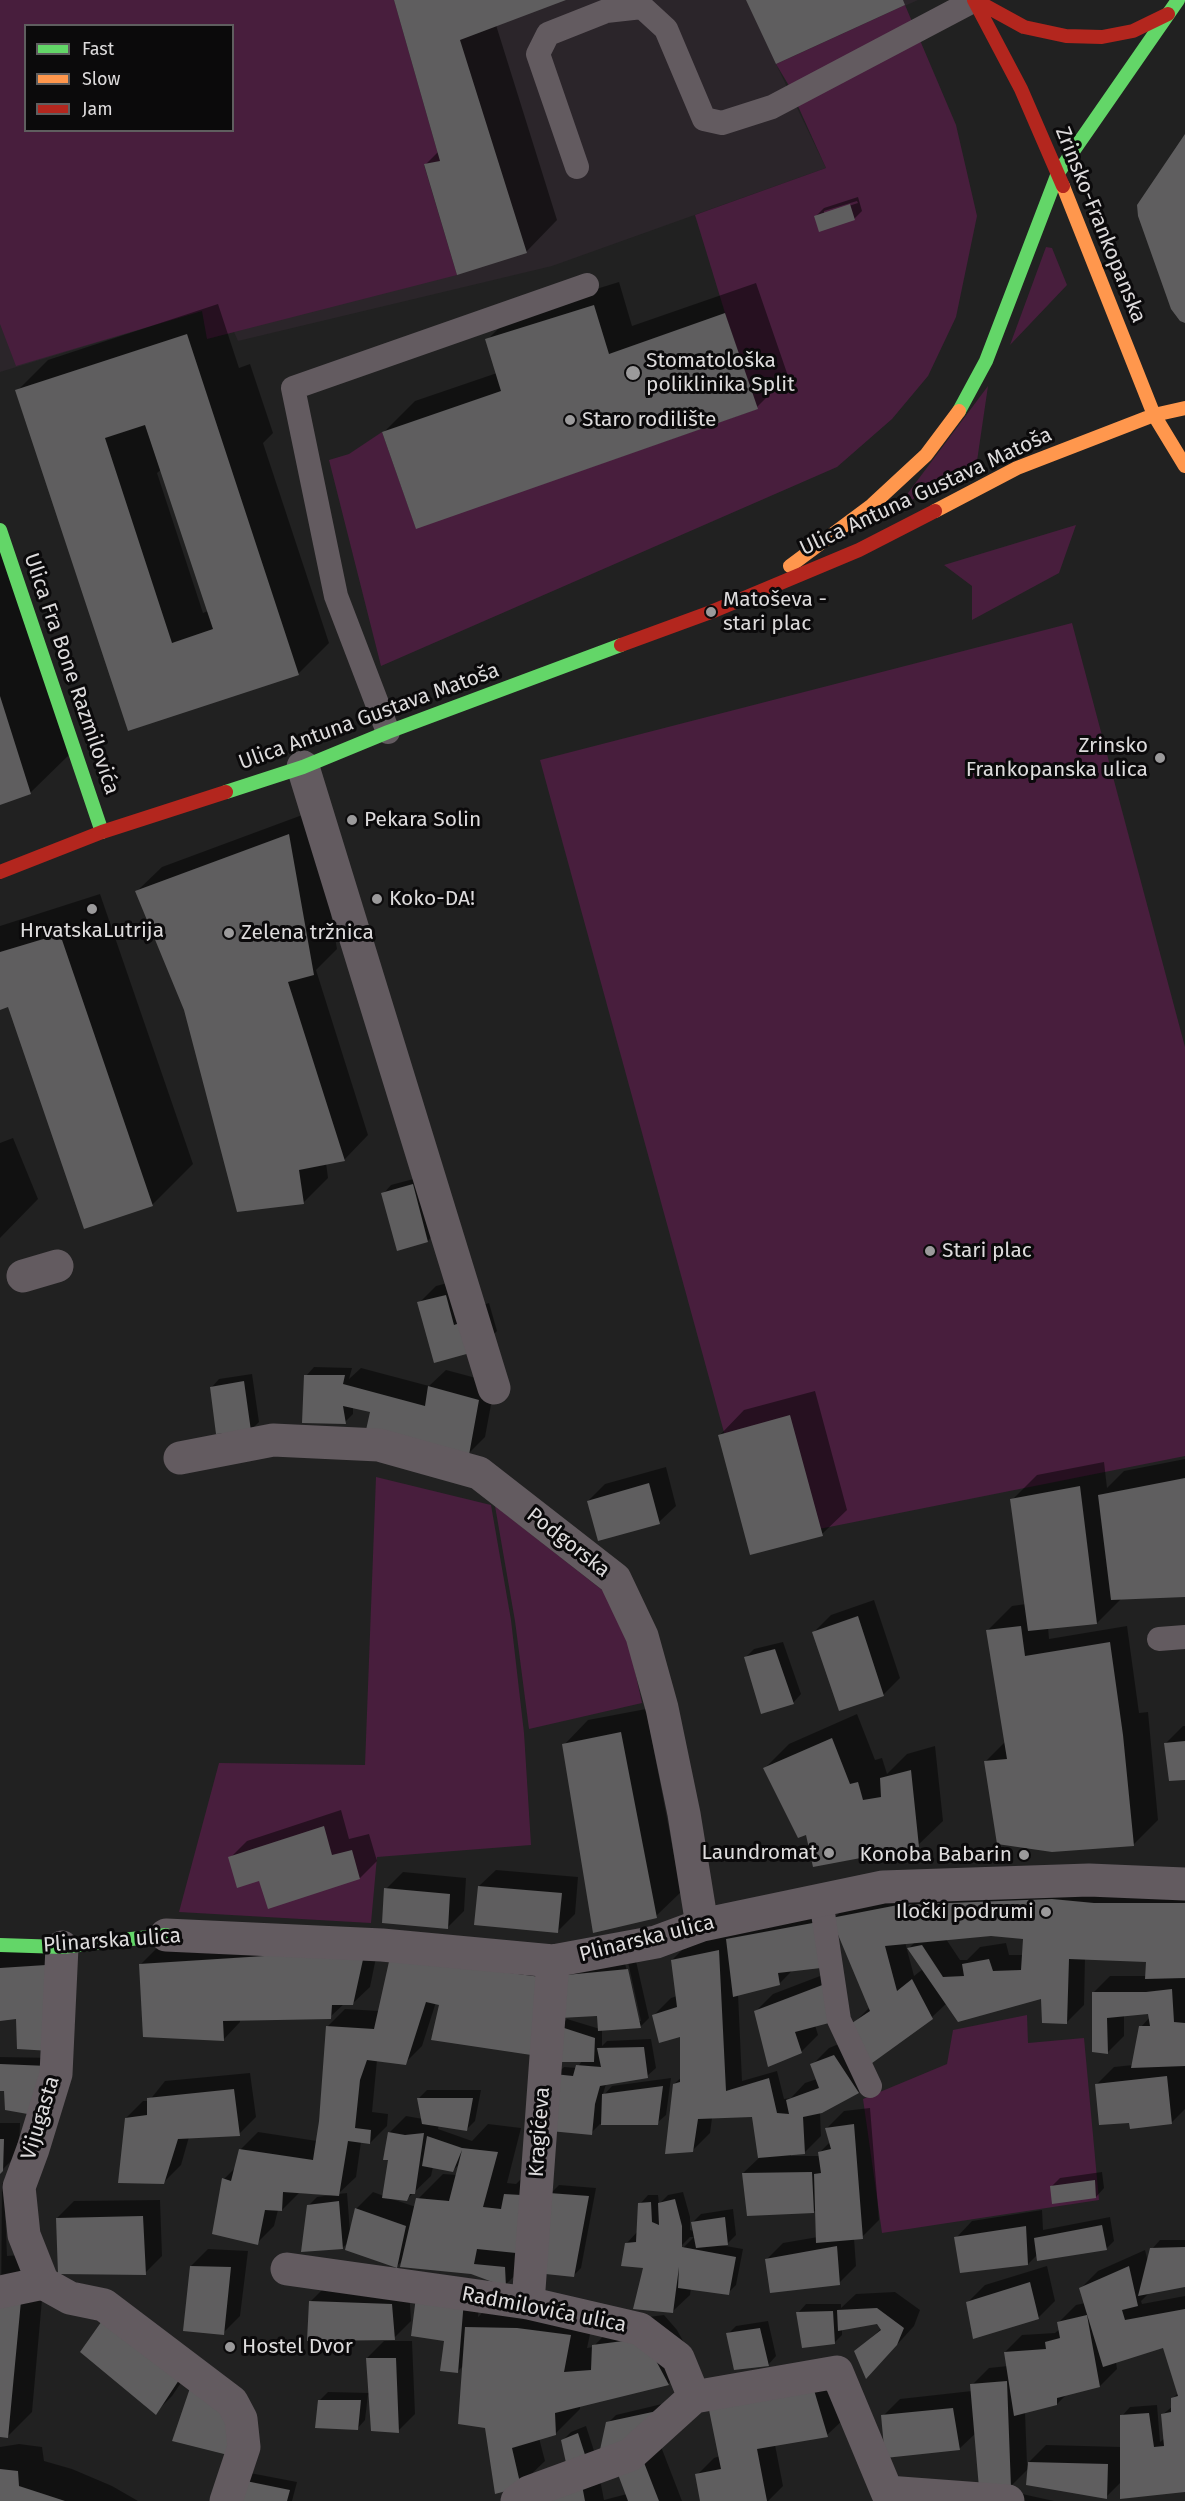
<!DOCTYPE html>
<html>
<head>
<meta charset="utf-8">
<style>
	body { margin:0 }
	#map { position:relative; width:1185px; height:2501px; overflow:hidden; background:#212121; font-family:"Fira Sans",sans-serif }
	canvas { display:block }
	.legend { position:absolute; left:24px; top:24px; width:210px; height:108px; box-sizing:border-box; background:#0b0a0b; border:2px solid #5f5e5f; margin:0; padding:8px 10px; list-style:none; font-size:18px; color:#dddbdc }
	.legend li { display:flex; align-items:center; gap:12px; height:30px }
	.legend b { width:30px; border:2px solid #5f5e5f }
</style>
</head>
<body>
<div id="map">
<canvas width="1185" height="2501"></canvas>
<ul class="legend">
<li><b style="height:8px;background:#63d668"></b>Fast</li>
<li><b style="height:8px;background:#ff974d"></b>Slow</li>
<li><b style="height:8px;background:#b3261e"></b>Jam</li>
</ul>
</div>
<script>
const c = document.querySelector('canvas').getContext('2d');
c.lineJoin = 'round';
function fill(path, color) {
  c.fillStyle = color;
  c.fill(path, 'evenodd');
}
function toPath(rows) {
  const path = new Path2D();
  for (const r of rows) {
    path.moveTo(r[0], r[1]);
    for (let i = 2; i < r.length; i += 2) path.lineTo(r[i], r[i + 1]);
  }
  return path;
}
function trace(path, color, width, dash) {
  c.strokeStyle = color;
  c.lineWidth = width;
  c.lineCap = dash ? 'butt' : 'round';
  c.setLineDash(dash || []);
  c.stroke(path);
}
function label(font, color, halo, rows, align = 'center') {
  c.font = font + ' "Fira Sans",sans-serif';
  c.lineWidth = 6;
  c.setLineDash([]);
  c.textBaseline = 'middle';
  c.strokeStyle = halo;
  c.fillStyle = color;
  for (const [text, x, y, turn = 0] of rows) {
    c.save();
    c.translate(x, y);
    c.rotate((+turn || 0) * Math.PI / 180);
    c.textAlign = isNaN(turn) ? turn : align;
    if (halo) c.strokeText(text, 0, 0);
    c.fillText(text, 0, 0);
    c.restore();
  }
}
const built = toPath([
	[0,0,918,0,776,64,826,168,552,266,238,341,234,332,207,339,202,311,0,372],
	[26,26,232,26,232,130,26,130]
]);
const green = toPath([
	[0,0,394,0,440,161,424,165,457,275,207,339,202,311,16,366,0,324],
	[26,26,232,26,232,130,26,130],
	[905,5,956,125,977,216,956,317,928,376,892,419,837,467,381,666,329,460,349,454,382,432,416,528,757,409,725,313,695,215,826,168,788,84,776,64],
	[1046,247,1052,248,1067,285,1010,345],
	[988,386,977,461,910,501,907,500,908,493],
	[1076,525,1059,573,972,620,972,586,944,565],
	[1072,623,1185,1047,1185,1456,754,1542,540,760],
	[376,1477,491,1505,511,1620,524,1733,531,1845,377,1857,371,1923,179,1912,219,1763,365,1765],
	[495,1506,620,1604,642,1703,529,1729,515,1621],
	[1027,2015,1028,2043,1084,2038,1099,2200,882,2233,863,2099,947,2064,953,2030]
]);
const shadow = toPath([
	[395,0,562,0,496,25,557,220,526,252,425,165,439,151],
	[858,197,862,211,854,219,816,216,824,208],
	[857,201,858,203,824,214,824,211],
	[619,282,632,326,756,283,788,376,757,407,384,432,415,401,497,373,487,340,512,315],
	[218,304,239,368,250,364,273,433,263,443,329,643,298,674,129,729,17,391,48,360],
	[162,469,208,611,203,613,157,473],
	[0,526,71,753,30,793,0,803],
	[313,811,337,949,316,970,368,1135,344,1160,326,1163,328,1178,303,1203,186,1010,137,891,162,867],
	[100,894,193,1164,152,1205,9,1005,0,1008,0,926],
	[13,1138,38,1199,0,1238,0,1143],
	[421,1177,436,1232,428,1241,383,1194,391,1185],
	[463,1279,470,1309,489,1303,497,1331,480,1348,419,1303,436,1286],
	[314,1367,352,1368,349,1379,361,1368,429,1386,446,1370,495,1383,485,1437,468,1454,372,1411,353,1406,353,1414,345,1422,306,1376],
	[252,1374,259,1422,251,1430,211,1388,219,1379],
	[815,1391,847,1510,822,1534,720,1435,744,1410],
	[1185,1459,1185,1596,1122,1598,1097,1623,1048,1627,1049,1639,1127,1626,1139,1713,1148,1712,1158,1820,1133,1845,985,1762,1006,1741,987,1631,1012,1606,1026,1604,1012,1500,1037,1475,1104,1462,1107,1488,1124,1471],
	[666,1467,676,1506,659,1522,588,1501,605,1484],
	[874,1600,900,1678,883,1695,814,1632,831,1615],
	[783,1642,801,1694,793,1703,746,1657,754,1649],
	[646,1709,681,1892,656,1916,564,1745,588,1720],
	[857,1714,875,1760,882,1758,887,1774,907,1754,935,1746,943,1821,918,1845,765,1768,789,1744],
	[1183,1726,1185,1726,1185,1778,1166,1743],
	[341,1810,349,1839,369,1834,377,1861,360,1878,269,1907,260,1879,230,1858,247,1841],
	[496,1870,578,1877,575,1914,558,1931,479,1886],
	[403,1872,466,1878,464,1911,447,1928,386,1889],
	[1185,1886,1185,2109,1171,2123,1131,2122,1097,2084,1114,2067,1133,2065,1141,2027,1150,2017,1149,2012,1124,2015,1124,2036,1107,2053,1093,1993,1110,1976,1147,1976,1147,1960,1085,1958,1084,2005,1067,2022,1042,1997,947,2003,932,2017,868,2064,875,2075,858,2092,820,2112,821,2136,804,2153,791,2154,791,2156,820,2156,820,2152,830,2142,827,2128,844,2111,870,2108,879,2220,862,2237,854,2238,856,2266,839,2283,766,2260,783,2243,818,2237,817,2211,748,2215,743,2173,759,2158,758,2114,712,2118,710,2133,693,2150,674,2084,682,2077,682,2035,654,2015,671,1998,677,1996,672,1960,689,1943,744,1923,835,1917,850,1902],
	[836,1926,870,2007,851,2026,851,2039,829,2048,812,2065,817,2079,805,2083,791,2098,784,2099,777,2071,742,2081,738,1994,780,1983],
	[991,1935,1025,1938,1024,1955,1009,1955,1006,1943,980,1947,967,1960,960,1960,946,1939],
	[905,1942,915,1942,909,1948,923,1969,914,1976],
	[380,1938,370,1987,352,2004,344,2004,330,2017,240,2019,240,2022,224,2039,140,1965,157,1948],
	[70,1941,75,2025,50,2050,18,2018,0,2019,0,1948],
	[636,1961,649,2018,640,2027,602,2029,602,2046,607,2041,651,2039,656,2068,647,2076,606,2084,602,2097,612,2086,671,2078,666,2115,657,2123,600,2124,591,2133,556,2075,564,2067,577,2068,582,2061,559,2027,567,2019,600,2029,599,2015,567,1976,576,1967,625,1963,638,2021,641,2021,628,1962],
	[565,1962,554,2037,436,2002,422,2046,405,2063,377,2060,372,2112,388,2114,387,2126,370,2143,361,2142,356,2177,338,2194,347,2193,350,2232,356,2209,373,2192,384,2196,390,2159,389,2133,406,2116,423,2119,419,2098,427,2090,481,2090,475,2121,467,2129,439,2125,438,2129,472,2141,488,2124,521,2128,507,2183,516,2184,530,2170,530,2261,505,2285,472,2273,404,2259,396,2267,349,2242,342,2248,309,2205,317,2197,331,2195,299,2193,282,2210,278,2210,274,2226,257,2243,224,2179,237,2166,241,2149,258,2132,317,2141,328,2026,345,2009,379,2011],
	[460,2164,457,2175,443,2174,418,2199,416,2207,392,2199,407,2199,431,2176,433,2167,453,2170],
	[841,1968,815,2025,818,2035,801,2052,756,2011,773,1994],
	[0,2057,55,2058,5,2090,0,2090],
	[250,2073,256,2117,239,2134,189,2137,181,2165,164,2182,126,2118,143,2101,149,2101,165,2081],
	[0,2123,20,2123,19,2153,0,2172],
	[1102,2172,1104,2188,1096,2197,1052,2186,1060,2178],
	[2,2183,4,2184,7,2256,32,2254,44,2277,32,2412,7,2437,0,2436],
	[559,2185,596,2188,581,2268,573,2276,550,2194],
	[683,2192,690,2217,690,2230,694,2231,693,2222,701,2214,733,2209,736,2235,728,2243,720,2245,743,2249,736,2285,728,2293,691,2288,690,2295,673,2311,626,2244,638,2231,640,2204,648,2195,658,2195,659,2204,668,2195],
	[690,2237,694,2237,677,2254,675,2252],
	[160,2200,162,2256,145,2273,57,2218,74,2201],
	[1042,2210,1043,2230,1110,2217,1114,2241,1106,2249,1038,2254,1028,2264,956,2238,972,2221],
	[1160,2240,1185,2240,1185,2285,1150,2292,1141,2301,1142,2304,1185,2296,1185,2491,1121,2482,1106,2497,1029,2468,1010,2487,976,2433,959,2449,883,2416,900,2399,972,2391,972,2385,989,2368,1008,2366,1005,2352,1022,2335,1055,2333,1060,2329,1059,2322,1076,2305,1085,2303,1081,2288,1098,2271,1145,2250,1148,2262,1152,2249],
	[1164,2346,1179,2392,1172,2399,1173,2406,1162,2415,1165,2438,1160,2442,1157,2405,1130,2407,1122,2416,1122,2447,1046,2445,1027,2464,1025,2412,1057,2404,1067,2394,1100,2386,1117,2369,1116,2362],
	[208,2249,248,2251,240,2316,223,2333,191,2266],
	[1047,2266,1055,2301,1038,2318,968,2302,985,2285],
	[481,2284,478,2317,492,2303,595,2311,587,2348,593,2347,618,2321,664,2315,677,2330,693,2359,668,2384,580,2405,580,2409,555,2434,539,2438,545,2461,520,2485,486,2426,464,2365,458,2371,446,2339,413,2335],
	[327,2285,409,2288,411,2321,394,2338,310,2302],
	[895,2292,920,2310,914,2326,883,2360,856,2352,882,2328,878,2322,842,2329,842,2335,834,2343,798,2313,806,2304,841,2304,841,2308,856,2294],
	[768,2321,776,2356,768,2365,728,2334,736,2326],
	[384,2341,412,2341,415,2414,398,2431,368,2394,365,2420,357,2429,320,2400,328,2392,370,2393,367,2358],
	[82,2352,195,2362,172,2396,155,2413],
	[831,2374,844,2419,827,2435,775,2445,783,2486,768,2501,701,2501,697,2475,714,2458,720,2456],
	[662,2404,636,2436,608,2423,616,2415],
	[586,2426,595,2454,587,2463,562,2441,571,2432],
	[19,2444,42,2447,44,2461,72,2469,112,2486,138,2501,0,2501,0,2447],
	[660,2444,682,2501,527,2501,597,2464,604,2500,627,2494,635,2452],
	[250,2473,297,2482,292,2501,238,2501],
	[1013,2492,1054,2501,950,2501]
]);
const building = toPath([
	[394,0,566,0,460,40,527,253,457,275,424,164,440,161],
	[746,0,903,0,905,5,776,64],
	[1185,134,1185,323,1180,321,1171,309,1138,216,1137,205],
	[850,204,855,220,819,232,814,216],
	[594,305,609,354,725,313,758,409,416,529,382,432,501,391,485,339],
	[187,334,299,675,128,731,15,390],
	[145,425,213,629,172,643,105,438],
	[0,696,31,794,0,805],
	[289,834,314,975,288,982,345,1161,299,1170,304,1204,237,1212,184,1010,135,891],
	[60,934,153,1206,84,1229,8,1007,0,1010,0,952],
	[413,1184,428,1242,397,1251,381,1193],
	[446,1295,454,1325,472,1319,481,1350,434,1363,417,1302],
	[304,1375,345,1375,343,1384,425,1406,428,1386,479,1400,469,1455,364,1439,370,1412,343,1406,346,1424,302,1423],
	[244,1381,251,1431,216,1434,210,1387],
	[790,1415,823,1536,750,1555,718,1435],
	[1185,1478,1185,1597,1111,1600,1098,1495],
	[649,1483,660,1524,598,1541,587,1501],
	[1080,1486,1097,1624,1028,1631,1010,1499],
	[858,1616,884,1696,839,1711,812,1632],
	[1021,1626,1025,1656,1110,1642,1123,1735,1134,1846,1052,1852,997,1844,984,1761,1007,1759,986,1630],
	[775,1649,794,1704,761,1714,744,1657],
	[621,1732,657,1918,593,1933,562,1744],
	[832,1738,850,1784,858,1782,863,1800,881,1797,880,1778,911,1770,919,1847,813,1867,806,1835,798,1838,763,1768],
	[1185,1741,1185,1780,1169,1781,1164,1743],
	[324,1826,332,1855,352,1850,360,1879,268,1909,259,1881,237,1888,228,1857],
	[478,1886,562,1893,558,1933,474,1925],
	[384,1888,450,1894,448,1929,382,1923],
	[1052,1899,1094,1903,1185,1903,1185,1978,1145,1979,1146,1962,1069,1959,1067,2024,1042,2023,1041,1999,958,2022,907,1948,922,1945,943,1977,964,1976,962,1964,989,1959,993,1971,1021,1970,1023,1939,991,1936,885,1946,897,1991,912,1979,933,2019,868,2066,849,2025,870,2011,831,1918,898,1905],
	[818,1922,821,1968,778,1973,780,1985,733,1997,726,1939],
	[719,1950,726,2091,769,2078,777,2113,789,2114,786,2100,819,2088,810,2064,834,2055,859,2093,822,2113,803,2117,805,2154,758,2158,752,2117,698,2119,693,2152,665,2154,673,2084,680,2082,680,2037,659,2043,652,2015,677,2007,671,1960],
	[296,1954,364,1955,353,2005,332,2005,331,2019,223,2021,224,2041,143,2037,139,1964],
	[390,1957,548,1978,538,2056,431,2040,439,2005,426,2002,406,2065,367,2060,360,2080,355,2128,371,2130,370,2144,348,2141,339,2196,283,2192,282,2211,265,2210,258,2245,212,2234,222,2178,231,2181,239,2149,313,2160,319,2121,326,2026,374,2029],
	[46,1965,51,2051,17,2049,16,2019,0,2021,0,1968],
	[628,1969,641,2028,598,2031,597,2016,560,2018,566,1975],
	[825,1984,829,2023,795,2032,802,2053,768,2067,754,2011],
	[1172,1989,1174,2022,1185,2023,1185,2066,1131,2068,1139,2026,1150,2026,1148,2014,1107,2018,1108,2054,1092,2052,1092,1992,1146,1992],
	[558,2026,595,2038,594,2062,553,2062],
	[644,2047,648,2078,600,2086,595,2104,592,2135,550,2131,554,2074,573,2076,576,2065,601,2067,597,2048],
	[0,2064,48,2066,39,2116,5,2110,4,2091,0,2091],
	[1167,2076,1172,2124,1130,2129,1129,2123,1099,2125,1095,2084],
	[663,2086,658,2125,601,2125,602,2094],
	[234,2089,240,2136,178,2139,164,2184,118,2183,125,2118,147,2115,147,2098],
	[417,2098,473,2098,467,2131,422,2124],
	[854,2124,863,2239,816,2243,814,2174,821,2173,818,2152,831,2149,825,2128],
	[388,2132,405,2135,424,2133,415,2194,410,2194,407,2201,382,2198,388,2160,383,2160],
	[427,2136,462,2148,498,2152,483,2207,501,2209,504,2194,521,2195,516,2253,477,2249,474,2264,505,2267,506,2287,471,2274,400,2267,416,2198,449,2201,462,2150,453,2172,422,2166],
	[0,2139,4,2139,3,2171,0,2174],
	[812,2172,814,2213,747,2216,742,2173],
	[1095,2180,1096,2198,1052,2204,1050,2186],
	[549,2193,589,2196,574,2277,536,2273],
	[675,2199,682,2226,682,2247,736,2257,729,2295,678,2288,679,2267,673,2313,633,2309,643,2268,621,2266,625,2243,636,2242,638,2203,651,2202,652,2222,659,2225,658,2203],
	[339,2201,343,2249,301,2252,307,2205],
	[355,2208,406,2226,397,2268,345,2250],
	[143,2216,146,2275,58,2274,56,2218],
	[725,2217,728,2245,696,2248,691,2222],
	[1102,2225,1107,2250,1037,2261,1034,2238],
	[1026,2226,1028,2265,960,2273,954,2237],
	[837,2246,840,2285,770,2293,765,2259],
	[1185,2247,1185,2287,1138,2296,1150,2248],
	[190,2266,231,2267,224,2335,183,2331],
	[1129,2266,1138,2306,1122,2310,1125,2320,1185,2309,1185,2492,1120,2499,1120,2415,1149,2413,1154,2447,1164,2446,1161,2414,1171,2412,1171,2398,1178,2396,1163,2348,1103,2367,1079,2288],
	[1030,2282,1039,2319,973,2339,966,2302],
	[416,2297,464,2300,458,2373,440,2371,444,2341,411,2336],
	[21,2301,8,2438,0,2437,0,2302],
	[309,2301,392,2304,395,2340,307,2341],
	[877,2308,904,2328,897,2345,866,2379,854,2351,881,2330,877,2324,838,2331,837,2310],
	[833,2311,835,2344,802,2348,796,2312],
	[1087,2315,1100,2387,1057,2398,1057,2405,1014,2416,1004,2352,1046,2349,1045,2342,1060,2338,1057,2322],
	[104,2318,179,2380,156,2415,80,2352],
	[465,2327,517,2328,571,2335,564,2372,591,2370,592,2345,639,2339,653,2355,669,2385,555,2413,556,2435,512,2448,521,2487,495,2494,485,2428,458,2424],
	[760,2328,769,2366,734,2370,726,2333],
	[366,2358,396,2358,399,2433,371,2431],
	[1007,2381,1011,2488,979,2488,970,2384],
	[190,2388,230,2420,228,2455,172,2441],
	[814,2390,828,2437,757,2449,767,2501,700,2501,695,2474,721,2469,709,2410],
	[318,2400,361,2400,358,2430,315,2428],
	[953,2408,960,2450,885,2458,881,2415],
	[657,2411,637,2437,598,2459,606,2422],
	[578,2433,588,2464,568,2472,561,2440],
	[643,2460,659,2501,628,2501,616,2469],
	[1028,2462,1108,2464,1107,2499,1026,2485],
	[0,2469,18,2471,19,2486,65,2501,0,2501],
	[241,2480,290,2490,287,2501,236,2501],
	[581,2480,585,2501,524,2501]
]);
const lane = toPath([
	[577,167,538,54,548,34,606,11,642,7,666,29,704,119,722,123,772,107,975,0],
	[388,732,336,596,293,388,587,285],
	[1159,1639,1185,1637],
	[821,1900,839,2020,870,2086]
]);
const street = toPath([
	[303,767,494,1388],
	[23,1276,57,1266],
	[180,1458,273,1440,379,1445,479,1473,615,1579,642,1636,662,1708,684,1814,702,1925],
	[166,1935,382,1945,553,1961,656,1942,702,1925,883,1887,1089,1880,1185,1884],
	[62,1947,56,2074,33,2149,19,2187,24,2235,43,2283,70,2298,104,2305,232,2402,241,2419,244,2447,226,2501],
	[287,2269,528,2303,640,2329,678,2358,694,2397,837,2372,887,2492,1008,2501],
	[0,2292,43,2283],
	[528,2303,553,1961],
	[517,2501,529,2492,630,2455,694,2397]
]);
const fast = toPath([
	[959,411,986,361,1058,173,1178,0],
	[0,530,102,832],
	[226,792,303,767,388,732,621,645],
	[0,1945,62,1947,166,1935]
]);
const slow = toPath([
	[1063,186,1154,415,1185,466],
	[935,511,1017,468,1154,415,1185,408],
	[790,566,872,505,926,455,959,411]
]);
const jam = toPath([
	[974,0,1021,89,1063,186],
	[975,0,1024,27,1066,36,1102,37,1133,31,1168,14],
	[621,645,711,612,859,550,935,511],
	[0,872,102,832,226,792]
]);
const markers = [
	[633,373,8,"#9b9a9b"],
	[570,420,6,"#9b9a9b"],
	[711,612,6,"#9b9a9b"],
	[1160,758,6,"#9b9a9b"],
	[352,820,6,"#9b9a9b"],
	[377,899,6,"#9b9a9b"],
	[92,909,6,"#9b9a9b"],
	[229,933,6,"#9b9a9b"],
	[930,1251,6,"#9b9a9b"],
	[829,1853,6,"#9b9a9b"],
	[1024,1855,6,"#9b9a9b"],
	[1046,1912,6,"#9b9a9b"],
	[230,2347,6,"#9b9a9b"]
];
const streetNames = [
	["Zrinsko-Frankopanska",1100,225,68],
	["Ulica Antuna Gustava Matoša",926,492,-25],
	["Ulica Fra Bone Razmilovića",71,674,71],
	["Ulica Antuna Gustava Matoša",369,717,-20],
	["Podgorska",568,1543,38],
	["Plinarska ulica",647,1939,-14],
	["Plinarska ulica",112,1941,-4],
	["Vijugasta",41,2118,-73],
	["Kragićeva",540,2132,-86],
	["Radmilovića ulica",544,2310,11]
];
const poiNames = [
	["Stomatološka",646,361],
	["poliklinika Split",646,385],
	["Staro rodilište",582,420],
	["Matoševa -",723,600],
	["stari plac",723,624],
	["Zrinsko",1148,746,"right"],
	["Frankopanska ulica",1148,770,"right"],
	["Pekara Solin",364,820],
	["Koko-DA!",389,899],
	["HrvatskaLutrija",92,931,"center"],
	["Zelena tržnica",241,933],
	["Stari plac",942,1251],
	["Laundromat",817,1853,"right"],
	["Konoba Babarin",1012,1855,"right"],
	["Iločki podrumi",1034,1912,"right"],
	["Hostel Dvor",242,2347]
];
fill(built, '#2b252a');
fill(green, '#481e3d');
fill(shadow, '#0007');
fill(building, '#5f5e5f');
trace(lane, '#635b60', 24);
trace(street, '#635b60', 33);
trace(fast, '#63d668', 14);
trace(slow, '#ff974d', 14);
trace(jam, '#b3261e', 14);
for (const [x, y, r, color] of markers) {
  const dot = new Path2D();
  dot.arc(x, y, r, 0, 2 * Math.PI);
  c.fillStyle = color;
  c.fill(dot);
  trace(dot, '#0b0a0b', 2);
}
label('21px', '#dddbdc', '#0b0a0b', streetNames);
label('21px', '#dddbdc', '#0b0a0b', poiNames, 'left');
</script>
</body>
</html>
